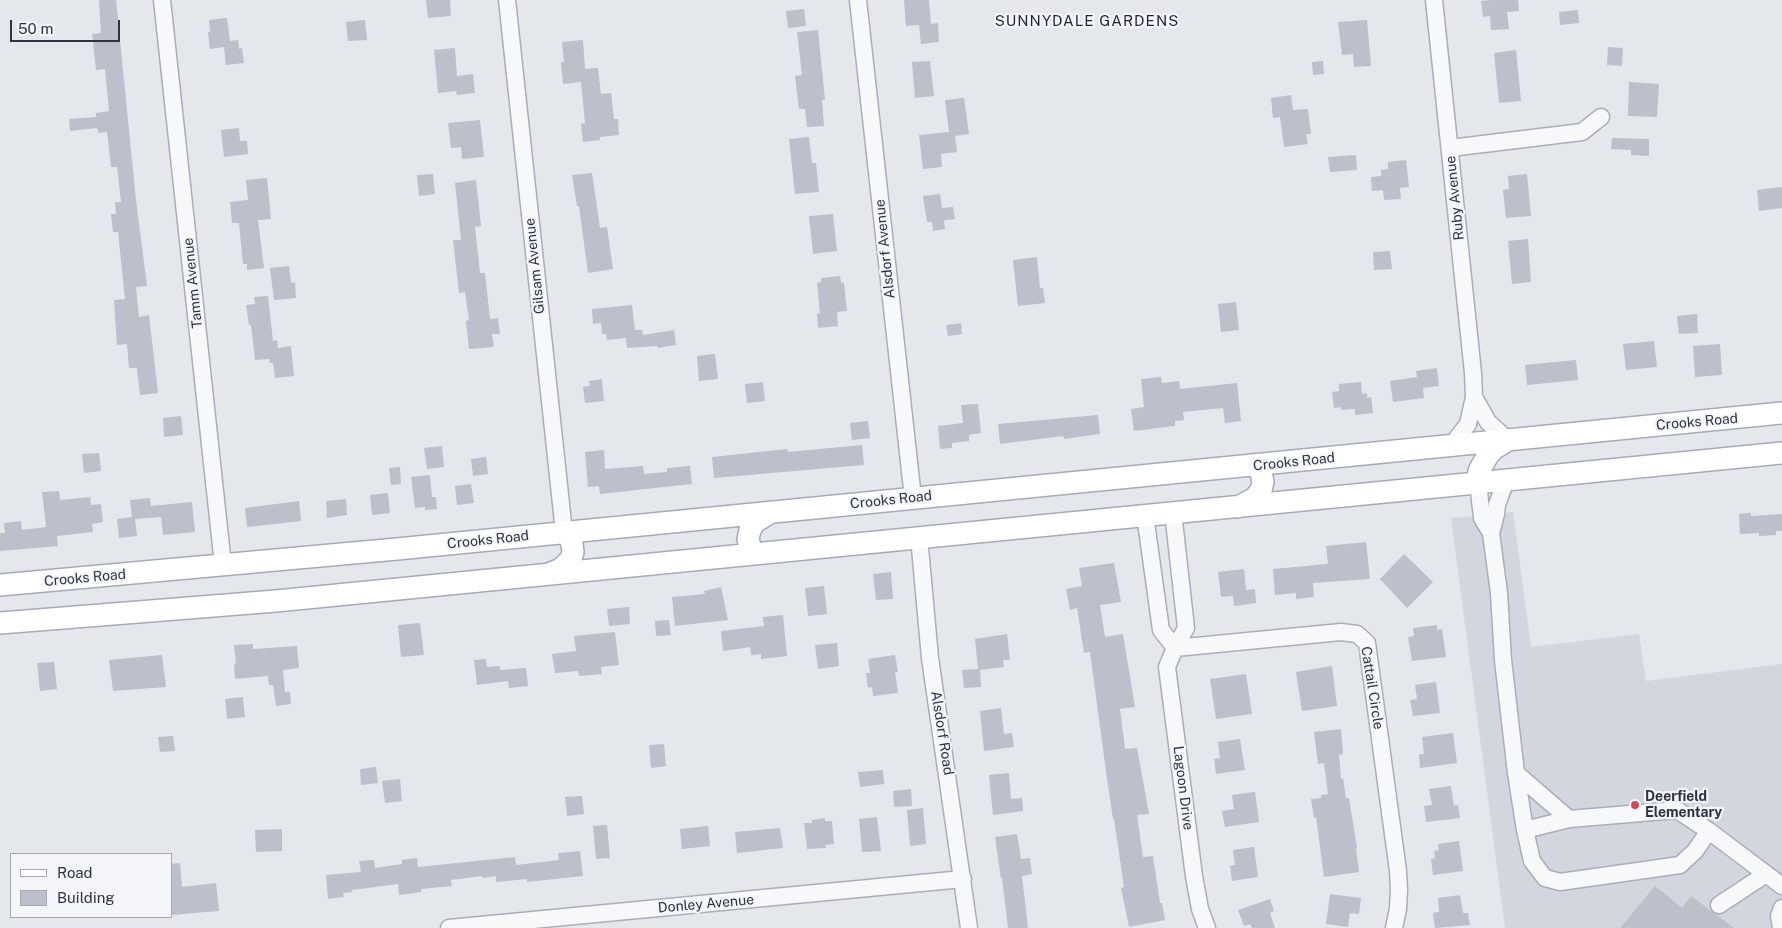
<!DOCTYPE html>
<html>
<head>
<meta charset="utf-8">
<style>
	body { margin:0 }
	#map { position:relative; width:1782px; height:928px; overflow:hidden; background:#e4e7ec; font-family:"Public Sans",sans-serif }
	canvas { display:block }
	.legend { position:absolute; left:10px; top:853px; width:162px; height:65px; box-sizing:border-box; background:#f4f6f9; border:1px solid #a4a8b1; margin:0; padding:6px 9px; list-style:none; font-size:15px; color:#2b3445 }
	.legend li { display:flex; align-items:center; gap:10px; height:25px }
	.legend b { width:25px; border:1px solid #a4a8b1 }
	.scale { position:absolute; left:10px; top:20px; width:110px; height:22px; box-sizing:border-box; border:2px solid #2b3445; border-top:0; padding-left:6px; font-size:15px; line-height:18px; white-space:nowrap; color:#2b3445; -webkit-text-stroke:4px #f4f6f9; paint-order:stroke }
</style>
</head>
<body>
<div id="map">
<canvas width="1782" height="928"></canvas>
<ul class="legend">
<li><b style="height:6px;background:#fff"></b>Road</li>
<li><b style="height:14px;background:#bbc0ca"></b>Building</li>
</ul>
<div class="scale">50 m</div>
</div>
<script>
const c = document.querySelector('canvas').getContext('2d');
c.lineJoin = 'round';
function fill(path, color) {
  c.fillStyle = color;
  c.fill(path, 'evenodd');
}
function toPath(rows) {
  const path = new Path2D();
  for (const r of rows) {
    path.moveTo(r[0], r[1]);
    for (let i = 2; i < r.length; i += 2) path.lineTo(r[i], r[i + 1]);
  }
  return path;
}
function trace(path, color, width, dash) {
  c.strokeStyle = color;
  c.lineWidth = width;
  c.lineCap = dash ? 'butt' : 'round';
  c.setLineDash(dash || []);
  c.stroke(path);
}
function label(font, color, halo, rows, align = 'center') {
  c.font = font + ' "Public Sans",sans-serif';
  c.lineWidth = 4.5;
  c.setLineDash([]);
  c.textBaseline = 'middle';
  c.strokeStyle = halo;
  c.fillStyle = color;
  for (const [text, x, y, turn = 0] of rows) {
    c.save();
    c.translate(x, y);
    c.rotate((+turn || 0) * Math.PI / 180);
    c.textAlign = isNaN(turn) ? turn : align;
    if (halo) c.strokeText(text, 0, 0);
    c.fillText(text, 0, 0);
    c.restore();
  }
}
const built = toPath([
	[1513,512,1531,647,1639,634,1646,681,1782,664,1782,928,1505,928,1451,518]
]);
const building = toPath([
	[99,0,116,0,136,200,147,286,136,287,139,317,149,315,158,393,140,395,137,368,129,368,127,344,117,345,114,300,125,299,118,232,113,232,111,214,116,214,115,202,121,202,117,167,111,167,107,132,98,133,97,128,70,131,69,119,96,117,96,113,109,111,105,69,96,70,92,34,101,33],
	[426,0,450,0,451,16,428,18],
	[904,0,929,0,931,24,938,23,939,42,921,44,919,25,906,26],
	[1490,0,1518,0,1519,11,1507,12,1509,29,1491,30,1490,16,1483,17,1481,1],
	[804,9,806,26,788,28,786,11],
	[1578,10,1579,23,1560,25,1559,12],
	[227,18,230,41,238,40,239,49,242,48,244,63,226,65,224,47,210,49,208,32,210,32,209,20],
	[365,20,367,40,348,41,346,22],
	[1367,20,1371,66,1354,67,1353,54,1342,55,1338,22],
	[818,30,825,100,822,100,824,126,807,127,805,109,799,109,795,76,802,75,797,32],
	[583,40,585,69,598,68,601,94,611,93,614,119,618,119,619,135,600,137,600,140,583,142,581,124,585,123,581,82,563,84,561,62,564,62,562,42],
	[1608,47,1623,48,1622,66,1607,65],
	[455,48,457,76,473,74,475,93,457,95,456,91,438,93,434,50],
	[1516,50,1521,101,1499,103,1494,53],
	[930,61,934,96,915,98,912,62],
	[1323,61,1324,74,1313,75,1312,62],
	[1629,82,1659,84,1657,117,1628,116],
	[1291,95,1293,110,1308,109,1311,134,1306,134,1308,144,1284,147,1280,117,1273,118,1271,98],
	[964,98,969,134,955,136,957,152,941,154,942,167,923,169,919,135,949,132,945,100],
	[480,120,484,157,462,159,461,147,451,148,448,123],
	[239,128,240,141,247,141,248,154,224,157,221,130],
	[809,137,812,163,816,163,819,192,795,194,789,139],
	[1612,138,1649,139,1649,156,1631,155,1631,150,1611,149],
	[1356,155,1357,170,1330,172,1328,157],
	[1406,160,1409,187,1400,188,1401,199,1384,200,1383,190,1372,191,1371,177,1381,176,1381,170,1388,169,1388,162],
	[592,173,600,228,607,227,613,269,588,273,579,206,577,206,572,175],
	[433,174,435,194,419,196,417,175],
	[1527,174,1531,216,1506,218,1503,190,1509,189,1508,176],
	[267,178,271,219,258,220,264,268,247,270,247,264,243,264,239,223,232,223,230,202,248,200,246,180],
	[476,180,481,226,475,227,480,273,485,273,490,319,498,318,500,334,492,334,494,347,469,349,466,321,469,320,465,292,459,293,453,240,461,240,455,183],
	[1782,187,1782,208,1759,211,1757,190],
	[940,194,942,208,953,207,955,219,944,220,945,229,933,231,932,222,927,222,923,196],
	[833,214,837,251,813,254,809,216],
	[1528,239,1531,282,1512,284,1508,241],
	[1390,251,1392,269,1374,270,1373,252],
	[1037,257,1040,288,1043,288,1045,303,1018,306,1013,260],
	[289,266,291,283,295,282,296,298,274,300,270,268],
	[840,276,841,283,844,283,847,311,837,312,838,326,818,328,817,314,820,313,817,283,821,282,821,278],
	[268,296,273,341,277,340,278,348,291,346,294,376,275,378,273,363,270,363,269,359,255,360,251,325,249,325,246,305,255,304,254,297],
	[1236,302,1239,330,1221,332,1218,304],
	[632,305,635,330,642,330,643,335,674,330,676,345,658,348,657,346,627,348,626,338,607,340,606,334,602,334,601,323,593,324,592,309],
	[1697,314,1698,333,1679,334,1677,316],
	[961,323,962,334,948,336,946,325],
	[1654,341,1657,367,1626,370,1623,344],
	[1720,344,1722,375,1695,377,1693,346],
	[715,354,718,379,699,381,697,356],
	[1576,360,1578,380,1527,385,1525,365],
	[1437,368,1439,386,1423,388,1424,398,1393,402,1390,381,1417,377,1416,371],
	[1161,377,1162,383,1179,381,1180,389,1237,383,1241,421,1225,423,1223,408,1183,412,1184,420,1175,421,1175,426,1134,431,1131,409,1144,407,1141,379],
	[602,379,604,401,585,403,583,387,590,386,589,381],
	[763,382,765,401,747,403,745,384],
	[1361,382,1362,394,1367,393,1367,398,1371,397,1373,413,1355,415,1355,409,1341,410,1341,407,1334,408,1332,392,1339,391,1339,384],
	[978,404,981,433,969,435,969,441,952,443,952,448,940,449,938,426,963,423,961,405],
	[1098,415,1100,434,1064,439,1063,436,1000,444,998,424],
	[181,416,183,435,164,437,163,418],
	[868,421,870,438,852,440,850,423],
	[862,445,864,465,714,478,712,457,787,449,788,452],
	[442,446,444,467,427,469,424,448],
	[604,450,605,469,643,466,644,474,667,472,667,468,690,466,692,484,600,494,599,486,588,487,585,452],
	[99,453,101,471,84,473,82,454],
	[486,457,488,474,473,476,471,459],
	[400,467,401,484,391,485,389,468],
	[430,475,432,497,436,497,437,509,425,510,425,507,415,508,411,477],
	[471,484,474,503,457,505,455,486],
	[59,491,60,500,90,497,91,505,101,504,103,522,92,524,93,532,57,536,58,546,0,551,0,533,5,533,4,523,21,521,22,530,46,527,42,492],
	[388,493,390,513,372,515,370,495],
	[150,498,151,506,192,502,195,532,163,535,161,517,135,519,137,536,119,538,117,519,132,517,130,500],
	[346,499,347,515,327,518,326,501],
	[299,501,301,521,247,527,245,508],
	[1751,513,1751,516,1782,514,1782,531,1776,531,1776,535,1759,536,1759,533,1740,534,1739,514],
	[1366,542,1370,579,1313,583,1314,597,1296,599,1296,593,1275,595,1273,569,1328,564,1326,546],
	[1404,554,1433,582,1407,608,1380,579],
	[1114,563,1121,602,1100,605,1105,637,1123,634,1135,707,1120,709,1125,749,1137,748,1149,814,1137,815,1143,857,1153,856,1160,903,1162,903,1165,920,1129,927,1121,888,1124,887,1114,819,1113,819,1107,779,1090,652,1084,653,1077,608,1070,610,1066,589,1082,586,1079,568],
	[1244,569,1246,590,1255,589,1256,603,1234,606,1233,596,1221,597,1218,572],
	[891,572,893,599,876,600,873,574],
	[824,586,827,614,808,616,805,588],
	[721,587,728,620,675,626,672,597,705,594,704,591],
	[629,607,630,624,609,626,607,609],
	[783,615,787,656,761,659,761,654,751,655,750,647,723,651,721,631,764,626,763,617],
	[669,620,671,635,656,636,655,621],
	[420,623,424,655,401,657,398,625],
	[1437,625,1437,630,1442,629,1446,657,1412,661,1408,637,1414,636,1413,628],
	[615,632,619,665,601,667,602,674,579,676,578,671,555,673,552,654,576,651,574,636],
	[1007,634,1010,660,1003,660,1004,667,980,670,981,687,964,688,962,670,978,669,975,639],
	[837,643,839,666,818,669,815,645],
	[253,644,253,649,297,646,299,668,283,670,285,692,290,692,291,704,276,706,273,685,269,685,268,676,235,679,234,664,236,663,234,645],
	[162,655,166,687,113,691,109,660],
	[895,655,898,672,895,672,898,693,873,696,872,687,868,688,866,673,870,673,868,659],
	[486,659,487,667,500,666,500,670,526,668,528,686,509,688,508,681,477,685,474,660],
	[54,662,57,689,40,691,37,663],
	[1332,666,1337,706,1302,711,1296,672],
	[1246,674,1252,714,1216,719,1210,679],
	[1436,682,1440,713,1413,716,1410,700,1417,699,1415,685],
	[243,697,245,717,227,719,225,699],
	[1001,708,1004,734,1012,733,1014,747,984,751,980,711],
	[1341,729,1343,754,1339,755,1341,779,1343,778,1346,798,1349,798,1357,848,1356,849,1359,872,1324,877,1316,817,1314,818,1311,799,1321,798,1321,795,1328,794,1324,763,1318,764,1314,732],
	[1453,733,1457,763,1420,768,1419,754,1424,754,1422,737],
	[173,736,175,751,160,752,158,737],
	[1240,739,1245,770,1216,774,1214,759,1220,758,1218,742],
	[664,744,666,766,651,768,649,745],
	[376,767,378,783,361,785,360,769],
	[883,770,884,784,860,787,858,772],
	[1009,773,1011,799,1022,798,1023,811,993,815,989,775],
	[400,779,402,801,385,803,382,781],
	[1451,786,1454,806,1458,805,1460,818,1426,822,1424,806,1432,805,1429,789],
	[911,789,912,806,894,807,893,791],
	[1255,792,1259,822,1225,827,1222,811,1234,809,1232,795],
	[582,796,584,814,567,816,565,797],
	[923,808,926,844,910,846,907,810],
	[877,817,881,851,862,852,859,819],
	[825,818,825,821,832,821,834,844,825,845,826,848,807,849,804,823,812,823,812,820],
	[607,825,610,858,596,859,593,826],
	[708,826,710,846,682,849,680,829],
	[780,828,783,848,737,853,735,832],
	[282,829,282,851,256,852,255,830],
	[1017,834,1021,859,1030,858,1032,874,1022,876,1028,928,1008,928,1002,878,1001,879,995,837],
	[1459,841,1463,871,1433,875,1431,859,1435,858,1434,851,1439,850,1438,844],
	[1254,847,1258,877,1232,881,1230,866,1235,865,1233,850],
	[580,851,583,876,527,882,527,879,496,882,496,876,483,878,482,876,451,880,452,886,421,889,421,892,399,895,398,884,352,890,352,892,343,893,344,897,328,899,326,875,361,872,359,861,374,860,375,868,402,864,402,860,417,858,418,867,515,857,516,865,559,860,558,853],
	[180,863,182,887,216,883,219,911,171,915,171,864],
	[1655,886,1682,908,1691,896,1734,928,1620,928],
	[1330,894,1361,898,1359,914,1350,913,1348,927,1326,924],
	[1460,895,1463,913,1468,913,1470,925,1435,928,1433,913,1439,912,1438,898],
	[1270,899,1274,911,1270,913,1275,928,1252,928,1250,924,1244,926,1238,910]
]);
const minor = toPath([
	[162,0,223,565],
	[507,0,564,532],
	[858,0,913,498],
	[1434,0,1473,373,1474,397,1468,424,1451,446],
	[1450,148,1582,132,1601,117],
	[1474,397,1488,422,1508,440],
	[1478,483,1482,518,1491,533,1496,514,1497,505,1506,480],
	[1173,512,1186,628,1175,648,1167,667,1194,876,1200,909,1207,928],
	[1145,515,1161,630,1175,648],
	[1491,533,1499,593,1503,660,1516,773,1525,830,1532,861,1545,878,1560,882,1680,865,1695,851,1709,831],
	[919,537,930,658,969,928],
	[1175,648,1341,632,1357,634,1367,643,1398,871,1399,890,1398,909,1394,928],
	[1516,773,1569,819,1525,830],
	[1569,819,1677,810,1709,831,1782,886],
	[1719,905,1766,874],
	[449,928,963,879],
	[1781,928,1779,916,1782,908]
]);
const major = toPath([
	[1478,483,1479,471,1488,455,1495,448,1508,440],
	[1238,507,1255,498,1261,490,1263,482,1261,473,1257,465],
	[752,554,748,539,750,530,755,522,771,512],
	[551,573,561,569,571,559,573,552,572,544,569,537,564,532],
	[0,585,397,549,1782,413],
	[0,623,276,601,1782,453]
]);
const markers = [
	[1635,805,5,"#d1495b"]
];
const streetNames = [
	["Ruby Avenue",1455,198,-96],
	["Alsdorf Avenue",885,249,-96],
	["Gilsam Avenue",535,266,-96],
	["Tamm Avenue",193,283,-96],
	["Crooks Road",1697,422,-5],
	["Crooks Road",1294,462,-6],
	["Crooks Road",891,500,-6],
	["Crooks Road",488,540,-6],
	["Crooks Road",85,578,-5],
	["Cattail Circle",1372,688,81],
	["Alsdorf Road",942,733,81],
	["Lagoon Drive",1183,788,83],
	["Donley Avenue",706,904,-5]
];
const poiNames = [
	["Deerfield",1645,797],
	["Elementary",1645,813]
];
const neighbourhoodNames = [
	["SUNNYDALE GARDENS",1087,21]
];
fill(built, '#d2d6de');
fill(building, '#bbc0ca');
trace(minor, '#a9aeb7', 19);
trace(major, '#a3abb8', 24);
trace(minor, '#f7f8fa', 16);
trace(major, '#fff', 21);
for (const [x, y, r, color] of markers) {
  const dot = new Path2D();
  dot.arc(x, y, r, 0, 2 * Math.PI);
  c.fillStyle = color;
  c.fill(dot);
  trace(dot, '#f4f6f9', 2);
}
label('14px', '#2b3445', '#f4f6f9', streetNames);
label('bold 14px', '#2b3445', '#f4f6f9', poiNames, 'left');
c.letterSpacing = '1px';
label('15px', '#1d2536', '#f4f6f9', neighbourhoodNames);
c.letterSpacing = '0px';
</script>
</body>
</html>
